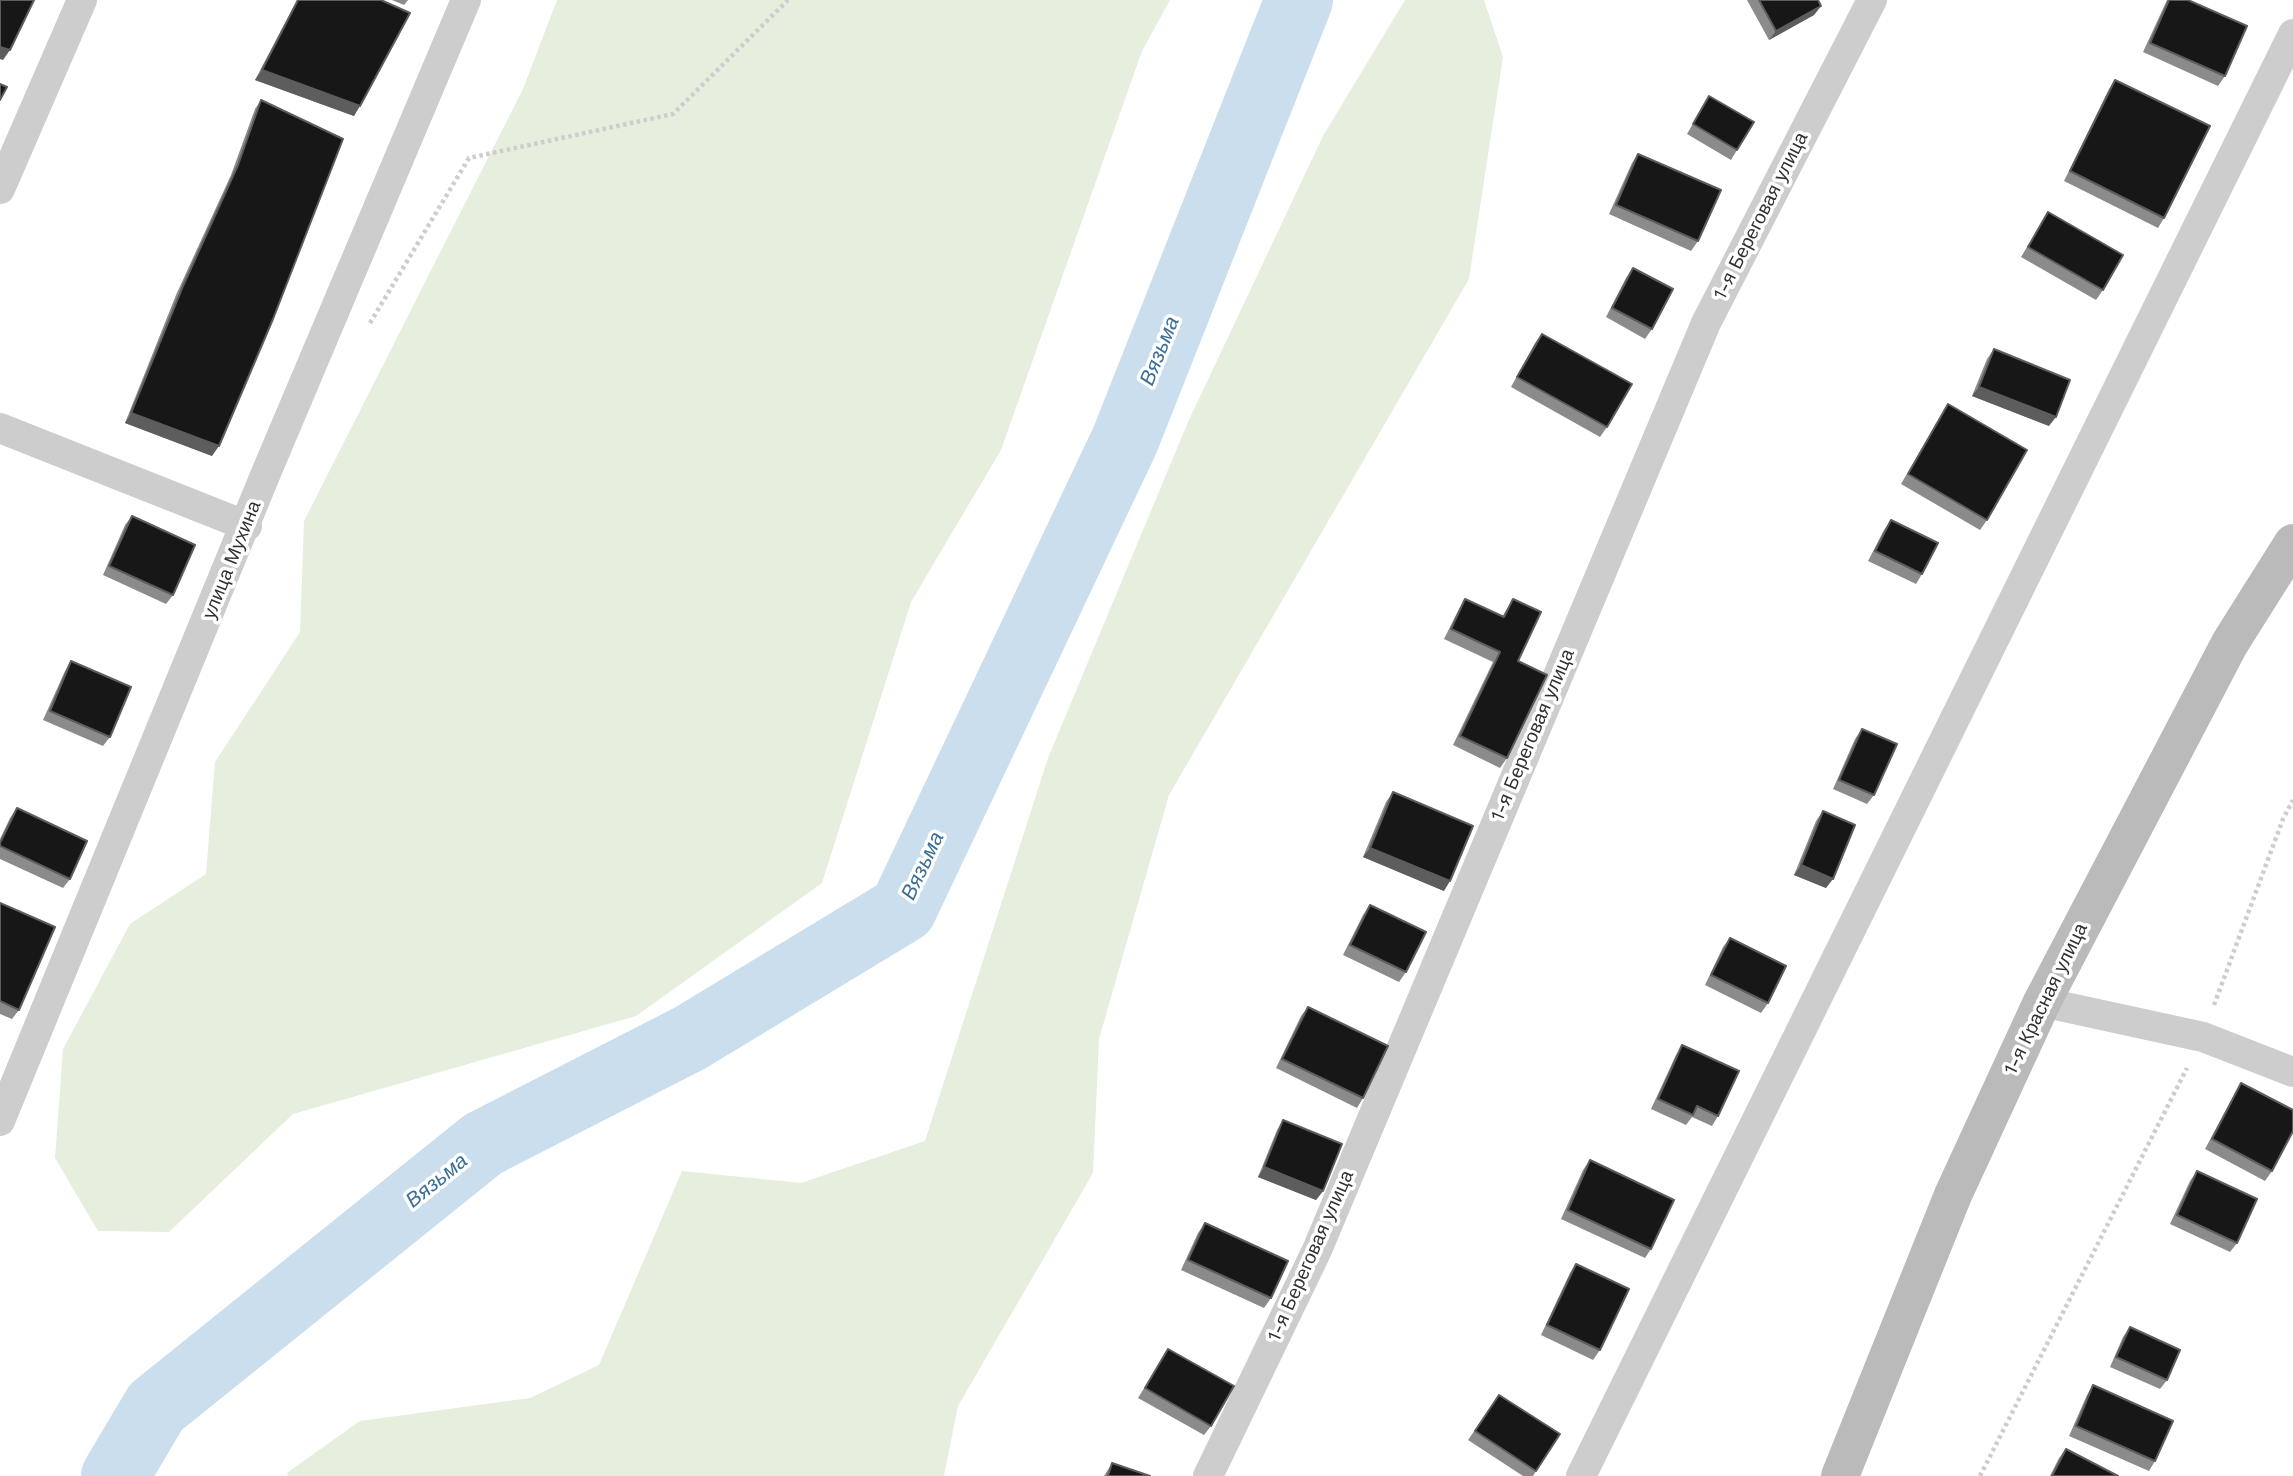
<!DOCTYPE html>
<html>
<head>
<meta charset="utf-8">
<style>
	body { margin:0 }
	canvas { display:block; background:#fff }
</style>
</head>
<body>
<canvas width="2293" height="1476"></canvas>
<script>
const c = document.querySelector('canvas').getContext('2d');
c.lineJoin = 'round';
function fill(path, color) {
  c.fillStyle = color;
  c.fill(path, 'evenodd');
}
function toPath(rows) {
  const path = new Path2D();
  for (const r of rows) {
    path.moveTo(r[0], r[1]);
    for (let i = 2; i < r.length; i += 2) path.lineTo(r[i], r[i + 1]);
  }
  return path;
}
function trace(path, color, width, dash) {
  c.strokeStyle = color;
  c.lineWidth = width;
  c.lineCap = dash ? 'butt' : 'round';
  c.setLineDash(dash || []);
  c.stroke(path);
}
function label(font, color, halo, rows, align = 'center') {
  c.font = font + ' "Work Sans",sans-serif';
  c.lineWidth = 7;
  c.setLineDash([]);
  c.textBaseline = 'middle';
  c.strokeStyle = halo;
  c.fillStyle = color;
  for (const [text, x, y, turn = 0] of rows) {
    c.save();
    c.translate(x, y);
    c.rotate((+turn || 0) * Math.PI / 180);
    c.textAlign = isNaN(turn) ? turn : align;
    if (halo) c.strokeText(text, 0, 0);
    c.fillText(text, 0, 0);
    c.restore();
  }
}
const green = toPath([
	[557,0,1170,0,1142,51,1001,450,911,602,822,883,636,1016,293,1114,169,1232,98,1231,55,1158,63,1049,130,924,206,874,215,762,300,632,304,521,523,89],
	[1405,0,1484,0,1503,57,1469,279,1169,795,1099,1039,1093,1173,958,1406,944,1476,287,1476,288,1472,360,1421,530,1398,599,1365,682,1171,801,1183,925,1141,1048,758,1188,422,1323,136]
]);
const river = toPath([
	[115,1476,156,1407,483,1144,690,1038,903,909,1125,440,1299,0]
]);
const path = toPath([
	[370,323,469,158,673,114,788,0],
	[2214,1005,2283,819,2293,800],
	[1980,1476,2187,1068]
]);
const street = toPath([
	[0,189,82,0],
	[0,428,247,526],
	[2042,1002,2203,1037,2293,1072],
	[0,1121,266,473,466,0],
	[1208,1476,1317,1250,1706,323,1872,0],
	[1581,1476,2293,34]
]);
const secondary = toPath([
	[1840,1476,1953,1195,2042,1002,2230,643,2293,543]
]);
const wall = toPath([
	[297,0,381,0,354,116,255,80],
	[392,0,408,0,404,5],
	[1747,0,1818,0,1821,6,1814,15,1769,40],
	[2167,0,2188,0,2225,76,2218,86,2143,52],
	[2115,80,2164,218,2158,228,2064,181,2109,89],
	[1709,96,1737,150,1731,160,1687,134],
	[261,100,212,456,125,423,176,295,231,175,255,109],
	[1638,154,1698,241,1691,251,1609,214,1632,163],
	[2048,212,2103,290,2096,300,2021,257],
	[1633,268,1652,329,1645,339,1606,317,1626,278],
	[1542,334,1607,427,1600,437,1511,387,1535,343],
	[1994,349,2049,426,1972,396,1987,359],
	[1948,404,1987,520,1980,530,1901,484,1942,414],
	[132,516,173,595,166,604,103,575,125,525],
	[1891,520,1922,574,1916,584,1868,561,1884,530],
	[1465,599,1502,617,1513,599,1518,661,1507,758,1500,768,1453,745,1493,662,1444,639,1459,609],
	[71,661,110,737,103,746,43,720,65,671],
	[1862,729,1874,795,1867,804,1833,789,1855,739],
	[1393,792,1444,891,1363,857,1386,802],
	[17,808,70,879,63,888,0,859,0,839,10,818],
	[1823,811,1826,888,1794,875,1816,821],
	[0,903,19,1010,12,1019,0,1014],
	[1370,905,1406,972,1399,982,1343,955,1363,915],
	[1730,938,1768,1003,1761,1013,1705,985,1723,947],
	[1308,1007,1363,1098,1357,1108,1276,1068,1301,1016],
	[1682,1045,1718,1116,1712,1126,1692,1117,1686,1125,1651,1109,1676,1055],
	[2241,1083,2272,1171,2265,1181,2205,1149,2235,1093],
	[1283,1120,1323,1191,1316,1200,1258,1177,1277,1130],
	[1590,1160,1651,1249,1645,1258,1561,1219,1583,1170],
	[2197,1171,2237,1243,2230,1252,2170,1224,2190,1181],
	[1205,1223,1271,1298,1264,1308,1181,1270,1198,1233],
	[1576,1264,1600,1350,1593,1360,1541,1335,1570,1273],
	[2130,1327,2167,1380,2160,1389,2110,1367,2123,1337],
	[1168,1349,1211,1426,1204,1435,1138,1398],
	[2093,1385,2155,1461,2149,1471,2069,1436,2087,1395],
	[1499,1395,1560,1434,1533,1476,1523,1476,1468,1440],
	[2066,1449,2118,1476,2050,1476,2059,1458],
	[1112,1463,1150,1476,1104,1476]
]);
const shadedWall = toPath([
	[1821,6,1814,15,1769,40,1776,31],
	[0,47,10,50,3,60,0,59],
	[262,70,360,106,354,116,255,80],
	[1979,387,2056,417,2049,426,1972,396],
	[131,413,219,446,212,456,125,423],
	[1370,848,1450,881,1444,891,1363,857],
	[1801,865,1833,879,1826,888,1794,875],
	[1264,1167,1323,1191,1316,1200,1258,1177]
]);
const building = toPath([
	[0,0,34,0,10,50,0,47,0,0],
	[298,0,381,0,410,13,360,106,262,70,298,0],
	[1759,0,1818,0,1821,6,1776,31,1759,0],
	[2169,0,2188,0,2247,26,2225,76,2150,43,2169,0],
	[2115,80,2210,126,2164,218,2070,171,2115,80],
	[0,84,7,87,0,100,0,84],
	[1709,96,1754,122,1737,150,1693,124,1709,96],
	[261,100,343,139,273,319,219,446,131,413,183,286,238,165,261,100],
	[1638,154,1721,190,1698,241,1616,205,1638,154],
	[2048,212,2123,255,2103,290,2028,247,2048,212],
	[1633,268,1673,289,1652,329,1612,308,1633,268],
	[1542,334,1632,384,1607,427,1517,377,1542,334],
	[1994,349,2070,380,2056,417,1979,387,1994,349],
	[1948,404,2027,450,1987,520,1908,474,1948,404],
	[132,516,195,545,173,595,109,566,132,516],
	[1891,520,1938,543,1922,574,1875,551,1891,520],
	[1465,599,1504,617,1513,599,1541,612,1518,661,1547,675,1507,758,1460,736,1500,652,1451,629,1465,599],
	[71,661,131,687,110,737,50,711,71,661],
	[1862,729,1897,744,1874,795,1839,780,1862,729],
	[1393,792,1473,826,1450,881,1370,848,1393,792],
	[17,808,87,841,70,879,0,846,0,843,17,808],
	[1823,811,1855,825,1833,879,1801,865,1823,811],
	[0,903,55,927,19,1010,0,1001,0,903],
	[1370,905,1426,932,1406,972,1350,945,1370,905],
	[1730,938,1786,966,1768,1003,1711,975,1730,938],
	[1308,1007,1388,1046,1363,1098,1282,1059,1308,1007],
	[1682,1045,1739,1071,1718,1116,1697,1106,1693,1115,1658,1099,1682,1045],
	[2241,1083,2293,1110,2293,1131,2272,1171,2212,1139,2241,1083],
	[1283,1120,1342,1144,1323,1191,1264,1167,1283,1120],
	[1590,1160,1674,1200,1651,1249,1568,1210,1590,1160],
	[2197,1171,2257,1199,2237,1243,2177,1215,2197,1171],
	[1205,1223,1288,1261,1271,1298,1188,1260,1205,1223],
	[1576,1264,1629,1289,1600,1350,1547,1325,1576,1264],
	[2130,1327,2180,1350,2167,1380,2116,1357,2130,1327],
	[1168,1349,1234,1386,1211,1426,1145,1388,1168,1349],
	[2093,1385,2173,1421,2155,1461,2076,1426,2093,1385],
	[1499,1395,1560,1434,1536,1471,1475,1431,1499,1395],
	[2066,1449,2118,1476,2052,1476,2066,1449],
	[1112,1463,1150,1476,1108,1476,1112,1463]
]);
const streetNames = [
	["1-я Береговая улица",1761,216,-63],
	["улица Мухина",232,560,-68],
	["1-я Береговая улица",1533,735,-67],
	["1-я Красная улица",2046,999,-64],
	["1-я Береговая улица",1311,1256,-66]
];
const waterNames = [
	["Вязьма",1160,351,-68],
	["Вязьма",923,866,-65],
	["Вязьма",437,1181,-39]
];
fill(green, '#e6eede');
trace(river, '#cadeee', 68);
trace(path, '#cdcdcd', 4.5, [3.5, 3.5]);
trace(street, '#cdcdcd', 30);
trace(secondary, '#bababa', 38);
fill(wall, '#8b8b8b');
fill(shadedWall, '#5d5d5d');
fill(building, '#171717');
trace(building, '#5d5d5d', 2);
label('19px', '#303030', '#fff', streetNames);
label('italic 21px', '#3a6f97', '#fff', waterNames);
</script>
</body>
</html>
